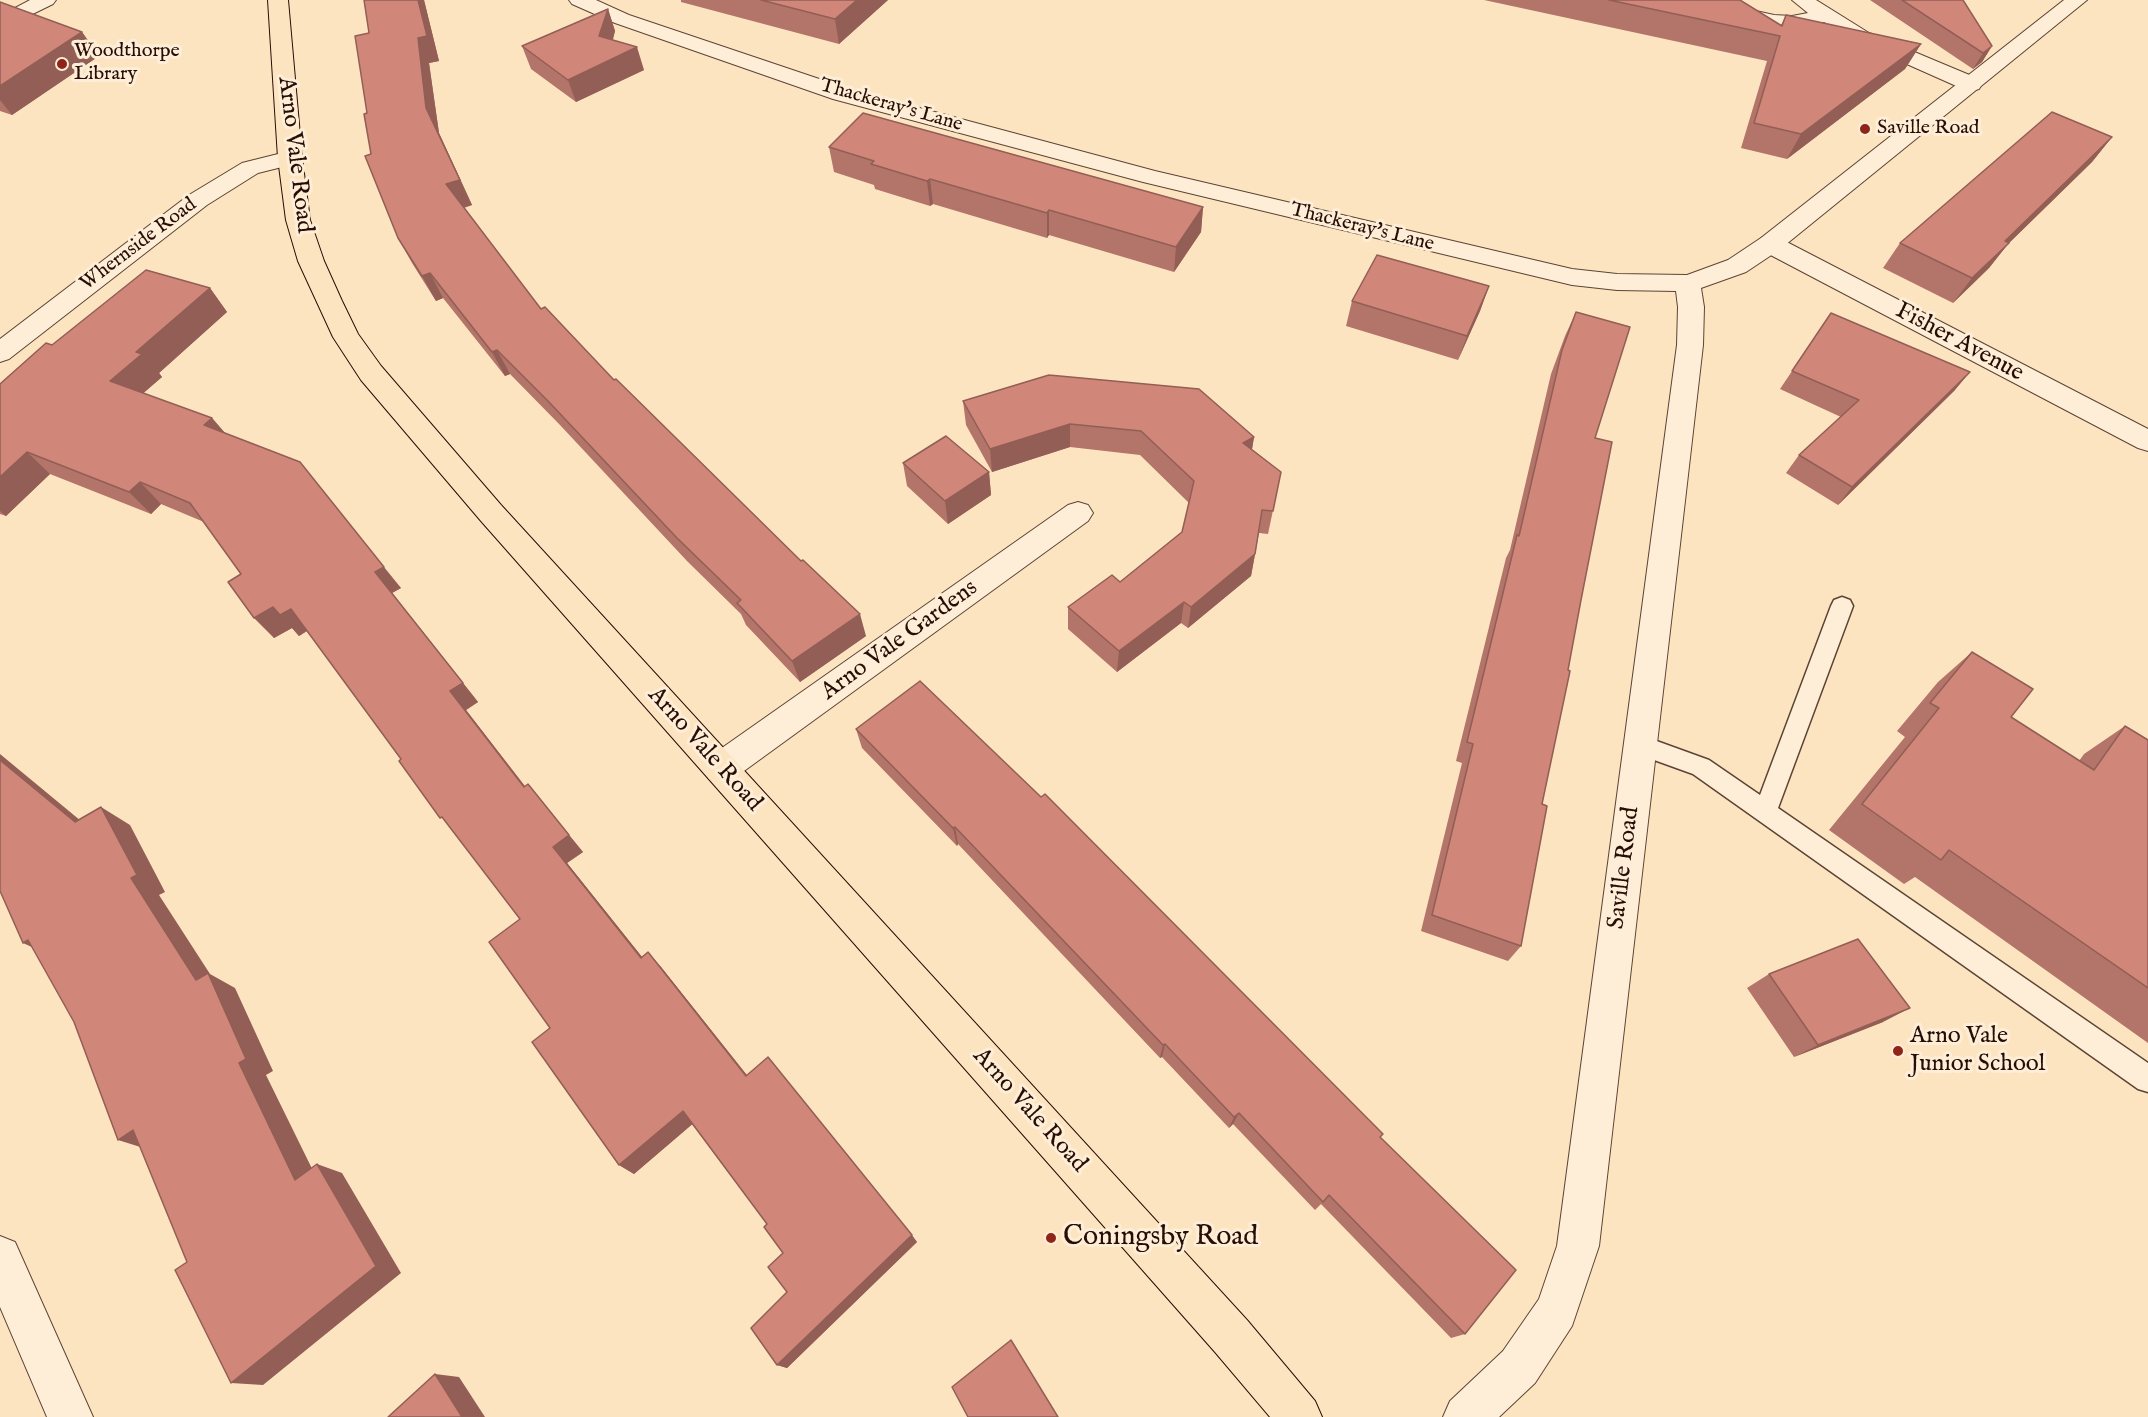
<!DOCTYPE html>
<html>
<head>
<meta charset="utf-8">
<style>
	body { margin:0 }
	canvas { display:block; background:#fde4c1 }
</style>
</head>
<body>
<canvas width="2148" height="1417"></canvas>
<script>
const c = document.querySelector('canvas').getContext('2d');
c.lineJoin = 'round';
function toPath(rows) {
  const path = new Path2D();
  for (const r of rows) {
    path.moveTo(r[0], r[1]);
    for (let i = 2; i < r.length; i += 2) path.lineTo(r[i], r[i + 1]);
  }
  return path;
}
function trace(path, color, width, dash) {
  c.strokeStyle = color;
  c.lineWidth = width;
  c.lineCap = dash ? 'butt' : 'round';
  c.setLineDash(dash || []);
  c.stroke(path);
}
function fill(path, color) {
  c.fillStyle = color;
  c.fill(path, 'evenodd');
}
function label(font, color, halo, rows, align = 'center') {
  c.font = font + ' "IM FELL English",serif';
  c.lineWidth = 6;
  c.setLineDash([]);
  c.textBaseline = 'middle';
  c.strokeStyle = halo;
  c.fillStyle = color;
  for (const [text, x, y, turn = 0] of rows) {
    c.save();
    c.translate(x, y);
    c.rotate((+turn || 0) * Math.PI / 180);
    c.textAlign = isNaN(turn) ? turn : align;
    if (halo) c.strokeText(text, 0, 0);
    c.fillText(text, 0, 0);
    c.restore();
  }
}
const service = toPath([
	[1842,597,1850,600,1853,606,1778,808,2148,1063,2148,1092,2138,1089,1693,774,1632,752,1629,745,1632,738,1640,735,1709,760,1760,795,1831,606,1834,600,1842,597]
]);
const minor = toPath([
	[30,0,56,0,53,4,0,30,0,16,30,0],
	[1667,0,1706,0,1774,15,1792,16,1808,13,1792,0,1816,0,1869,33,1979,79,1982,84,1979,89,1971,91,1963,89,1855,41,1824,22,1792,28,1774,27,1670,4,1667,0],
	[290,151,298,153,302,158,298,163,258,173,207,205,9,359,0,362,0,339,189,195,242,163,290,151],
	[1770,236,1779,238,2148,429,2148,451,2138,448,1761,250,1758,244,1761,238,1770,236],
	[1078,502,1088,505,1093,513,1088,521,733,779,721,783,709,779,704,768,709,757,1068,505,1078,502],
	[0,1236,15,1242,93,1417,47,1417,0,1307,0,1236]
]);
const tertiary = toPath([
	[569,0,596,0,629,15,849,89,1155,171,1572,269,1617,274,1687,275,1728,260,1761,238,2064,0,2087,0,1779,250,1746,272,1701,288,1704,307,1703,345,1599,1246,1572,1326,1535,1383,1499,1417,1443,1417,1450,1401,1503,1351,1539,1299,1557,1246,1677,345,1678,307,1676,291,1617,290,1572,285,1143,182,833,99,615,23,572,4,569,0]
]);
const primary = toPath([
	[268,0,288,0,302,158,310,220,324,261,342,301,358,334,381,366,501,505,1247,1320,1315,1401,1322,1417,1270,1417,1215,1352,481,521,361,380,333,337,298,261,286,220,278,158,268,0]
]);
const wall = toPath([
	[364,0,424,0,439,61,429,63,439,133,472,205,464,208,541,309,614,380,866,636,800,682,746,625,741,614,687,561,560,425,510,374,505,376,443,298,436,301,412,263,398,238,371,154,367,113,369,33],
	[681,0,888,0,839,44,681,2],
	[1484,0,1740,0,1781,25,1786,15,1921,44,1905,69,1787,159,1741,148,1767,61],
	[1870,0,1963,0,1992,46,1982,62,1973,69],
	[0,2,82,32,99,56,12,115,0,111],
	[608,9,615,31,613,40,644,70,576,102,531,69,522,46],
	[2112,137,2092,162,2008,244,1989,268,1953,303,1883,268,1900,243],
	[829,147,1203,207,1201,232,1174,272,1049,235,1047,238,933,204,930,206,875,189,874,185,834,172],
	[1489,286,1480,311,1458,360,1346,326,1352,301],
	[210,288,227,312,159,373,162,377,143,393,212,418,225,433,401,588,392,593,478,702,466,710,525,786,583,852,567,863,642,957,661,967,747,1075,917,1242,787,1368,777,1365,787,1292,783,1253,767,1224,692,1124,634,1174,619,1165,550,1028,520,919,307,631,299,636,292,628,274,638,241,574,204,522,161,504,151,514,50,474,6,516,0,514,0,384,52,345],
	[1576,312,1595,438,1581,600,1542,804,1521,946,1508,961,1421,931,1462,763,1456,761,1506,558,1510,550,1551,374,1565,336],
	[1831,313,1955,390,1838,505,1786,473,1799,455,1841,417,1780,389],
	[963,401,1254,437,1252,449,1281,472,1268,534,1259,533,1251,576,1188,628,1181,623,1117,672,1068,629,1068,607,1120,582,1182,532,1189,503,1140,455,1070,447,992,472,966,425],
	[903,463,989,472,991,495,948,524,907,486],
	[1972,652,2011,717,2079,761,2084,754,2125,726,2148,740,2148,1043,1915,877,1904,884,1829,830,1905,737,1897,731,1938,682],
	[856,729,1380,1137,1465,1334,1451,1338,1321,1204,1315,1210,1233,1124,1229,1128,1162,1057,1160,1058,958,844,957,846,862,748],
	[1769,974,1883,1022,1794,1057,1747,988]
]);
const shadedWall = toPath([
	[418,0,424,0,439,61,429,63,439,133,472,205,459,209,446,184,426,108,418,38],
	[857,0,888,0,839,44,835,19],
	[608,9,615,31,607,59,599,36],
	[82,32,99,56,12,115,0,100,0,86],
	[1921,44,1905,69,1787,159,1801,134],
	[1992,46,1982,62,1973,69,1983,53],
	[637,47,644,70,576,102,568,80],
	[2112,137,2092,162,2008,244,1989,268,1953,303,1972,278,2005,241],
	[930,179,933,204,930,206,927,181],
	[1203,207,1201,232,1174,272,1176,247],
	[1049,210,1049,235,1047,238,1047,213],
	[430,273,443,298,436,301,422,276],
	[1489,286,1480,311,1458,360,1467,336],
	[210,288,227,312,159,373,162,377,131,404,110,381,136,352],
	[497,350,510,374,505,376,492,352],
	[1970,372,1955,390,1838,505,1852,487],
	[212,418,231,440,204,425],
	[1070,424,1070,447,992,472,990,449],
	[1254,437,1250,461,1243,443],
	[27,452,50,474,6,516,0,511,0,477],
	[989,472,991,495,948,524,945,501],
	[140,482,161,504,151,514,129,492],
	[1255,554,1251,576,1188,628,1191,607],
	[384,567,401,588,392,593,478,702,466,710,539,805,524,787,450,691,375,572],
	[1184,602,1181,623,1117,672,1119,651],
	[273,607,291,609,310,629,299,636,292,628,274,638,254,618],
	[860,614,866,636,800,682,792,661],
	[0,754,104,840,75,822,0,760],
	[528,784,583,852,567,863,654,972,641,958,553,847],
	[101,807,130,825,165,892,159,895,210,974,235,988,273,1071,266,1075,322,1189,295,1180,196,980,131,878],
	[955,827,958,844,957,846,953,828],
	[28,940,56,958,23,943],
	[648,952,661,967,756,1087,746,1076],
	[1910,1008,1883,1022,1794,1057,1818,1045],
	[1165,1044,1162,1057,1160,1058,1163,1045],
	[683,1111,695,1122,634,1174,619,1165],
	[1239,1113,1233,1124,1229,1128,1234,1117],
	[133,1130,150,1150,118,1140],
	[317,1164,342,1173,401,1273,263,1385,231,1383],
	[912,1235,917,1242,787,1368,777,1365],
	[435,1374,459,1377,485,1417,462,1417]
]);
const building = toPath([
	[364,0,418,0,427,36,418,38,426,108,460,180,446,184,541,309,545,307,614,380,616,379,801,561,803,560,860,614,792,661,737,603,741,600,677,538,548,401,497,350,492,352,430,273,422,276,398,238,365,156,371,154,364,114,367,113,355,36,369,33,364,0],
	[761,0,857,0,835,19,761,0],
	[1609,0,1740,0,1782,26,1786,15,1921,44,1801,134,1754,123,1780,36,1609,0],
	[1902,0,1963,0,1992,46,1983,53,1902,0],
	[0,2,82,32,0,86,0,2],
	[608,9,599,36,637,47,568,80,522,46,608,9],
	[2052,112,2112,137,2005,241,2009,243,1972,278,1900,243,2052,112],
	[863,113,1203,207,1176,247,1049,210,1047,213,930,179,927,181,871,164,874,161,829,147,863,113],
	[1377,255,1489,286,1467,336,1352,301,1377,255],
	[146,270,210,288,136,352,142,354,110,381,212,418,204,425,300,462,384,567,375,572,463,683,450,691,524,787,528,784,569,835,553,847,641,958,648,952,746,1076,768,1057,912,1235,777,1365,751,1328,787,1292,768,1267,783,1253,764,1227,767,1224,683,1111,619,1165,532,1042,550,1028,489,942,520,919,442,817,440,818,399,761,401,759,291,609,280,615,273,607,254,618,228,582,241,574,190,503,140,482,129,492,27,452,0,477,0,384,46,343,52,345,146,270],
	[1576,312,1630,327,1595,438,1612,442,1581,600,1568,670,1570,671,1542,804,1547,806,1521,946,1432,915,1473,744,1467,742,1517,535,1519,536,1562,350,1576,312],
	[1831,313,1970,372,1852,487,1799,455,1859,400,1792,371,1831,313],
	[1049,375,1199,389,1254,437,1243,443,1281,472,1273,511,1262,510,1255,554,1191,607,1184,602,1119,651,1068,607,1112,575,1120,582,1182,532,1194,481,1141,431,1070,424,990,449,963,401,1049,375],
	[946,436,989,472,945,501,903,463,946,436],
	[1972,652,2033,689,2011,717,2094,770,2125,726,2148,740,2148,988,1949,850,1941,860,1862,804,1939,708,1930,703,1972,652],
	[920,681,1041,797,1045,794,1383,1134,1380,1137,1516,1270,1465,1334,1329,1195,1323,1202,1239,1113,1234,1117,1165,1044,1163,1045,955,827,953,828,856,729,920,681],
	[0,760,75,822,101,807,137,875,131,878,196,980,208,973,246,1059,239,1063,295,1180,317,1164,376,1266,231,1383,175,1270,187,1262,133,1130,118,1140,74,1022,28,940,23,943,0,891,0,760],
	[1858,939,1910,1008,1818,1045,1769,974,1858,939],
	[1011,1340,1058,1417,968,1417,952,1387,1011,1340],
	[435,1374,462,1417,388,1417,435,1374]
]);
const markers = [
	[62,64,6,"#8f2418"],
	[1865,129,6,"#8f2418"],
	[1898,1051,6,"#8f2418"],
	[1051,1238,6,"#8f2418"]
];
const farPoinames = [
	["Woodthorpe",74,52],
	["Library",74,75],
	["Saville Road",1877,129]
];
const farStreetnames = [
	["Thackeray's Lane",891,106,16],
	["Thackeray's Lane",1362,228,14],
	["Whernside Road",139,245,-37]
];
const streetNames = [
	["Arno Vale Road",294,155,83],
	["Fisher Avenue",1959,343,28],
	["Arno Vale Gardens",900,641,-36],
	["Arno Vale Road",704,750,48],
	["Saville Road",1625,868,-83],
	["Arno Vale Road",1029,1111,48]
];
const poiNames = [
	["Arno Vale",1910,1037],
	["Junior School",1910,1065]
];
const nearPoinames = [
	["Coningsby Road",1063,1238]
];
trace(service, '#5c4434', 3);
trace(minor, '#5c4434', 2);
trace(tertiary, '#5c4434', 2);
trace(primary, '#270e05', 2);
fill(service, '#feedd7');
fill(minor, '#feedd7');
fill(tertiary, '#feedd7');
fill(primary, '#fde4c1');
fill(wall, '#b37469');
fill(shadedWall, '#925e55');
fill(building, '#d0877a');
trace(building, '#925e55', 1.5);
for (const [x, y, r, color] of markers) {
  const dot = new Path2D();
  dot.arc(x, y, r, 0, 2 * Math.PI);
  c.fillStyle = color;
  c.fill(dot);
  trace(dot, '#feedd7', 2);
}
label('20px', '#270e05', '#feedd7', farPoinames, 'left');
label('20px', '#270e05', '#feedd7', farStreetnames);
label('24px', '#270e05', '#feedd7', streetNames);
label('24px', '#270e05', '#feedd7', poiNames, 'left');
label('28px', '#270e05', '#feedd7', nearPoinames, 'left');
</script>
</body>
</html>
